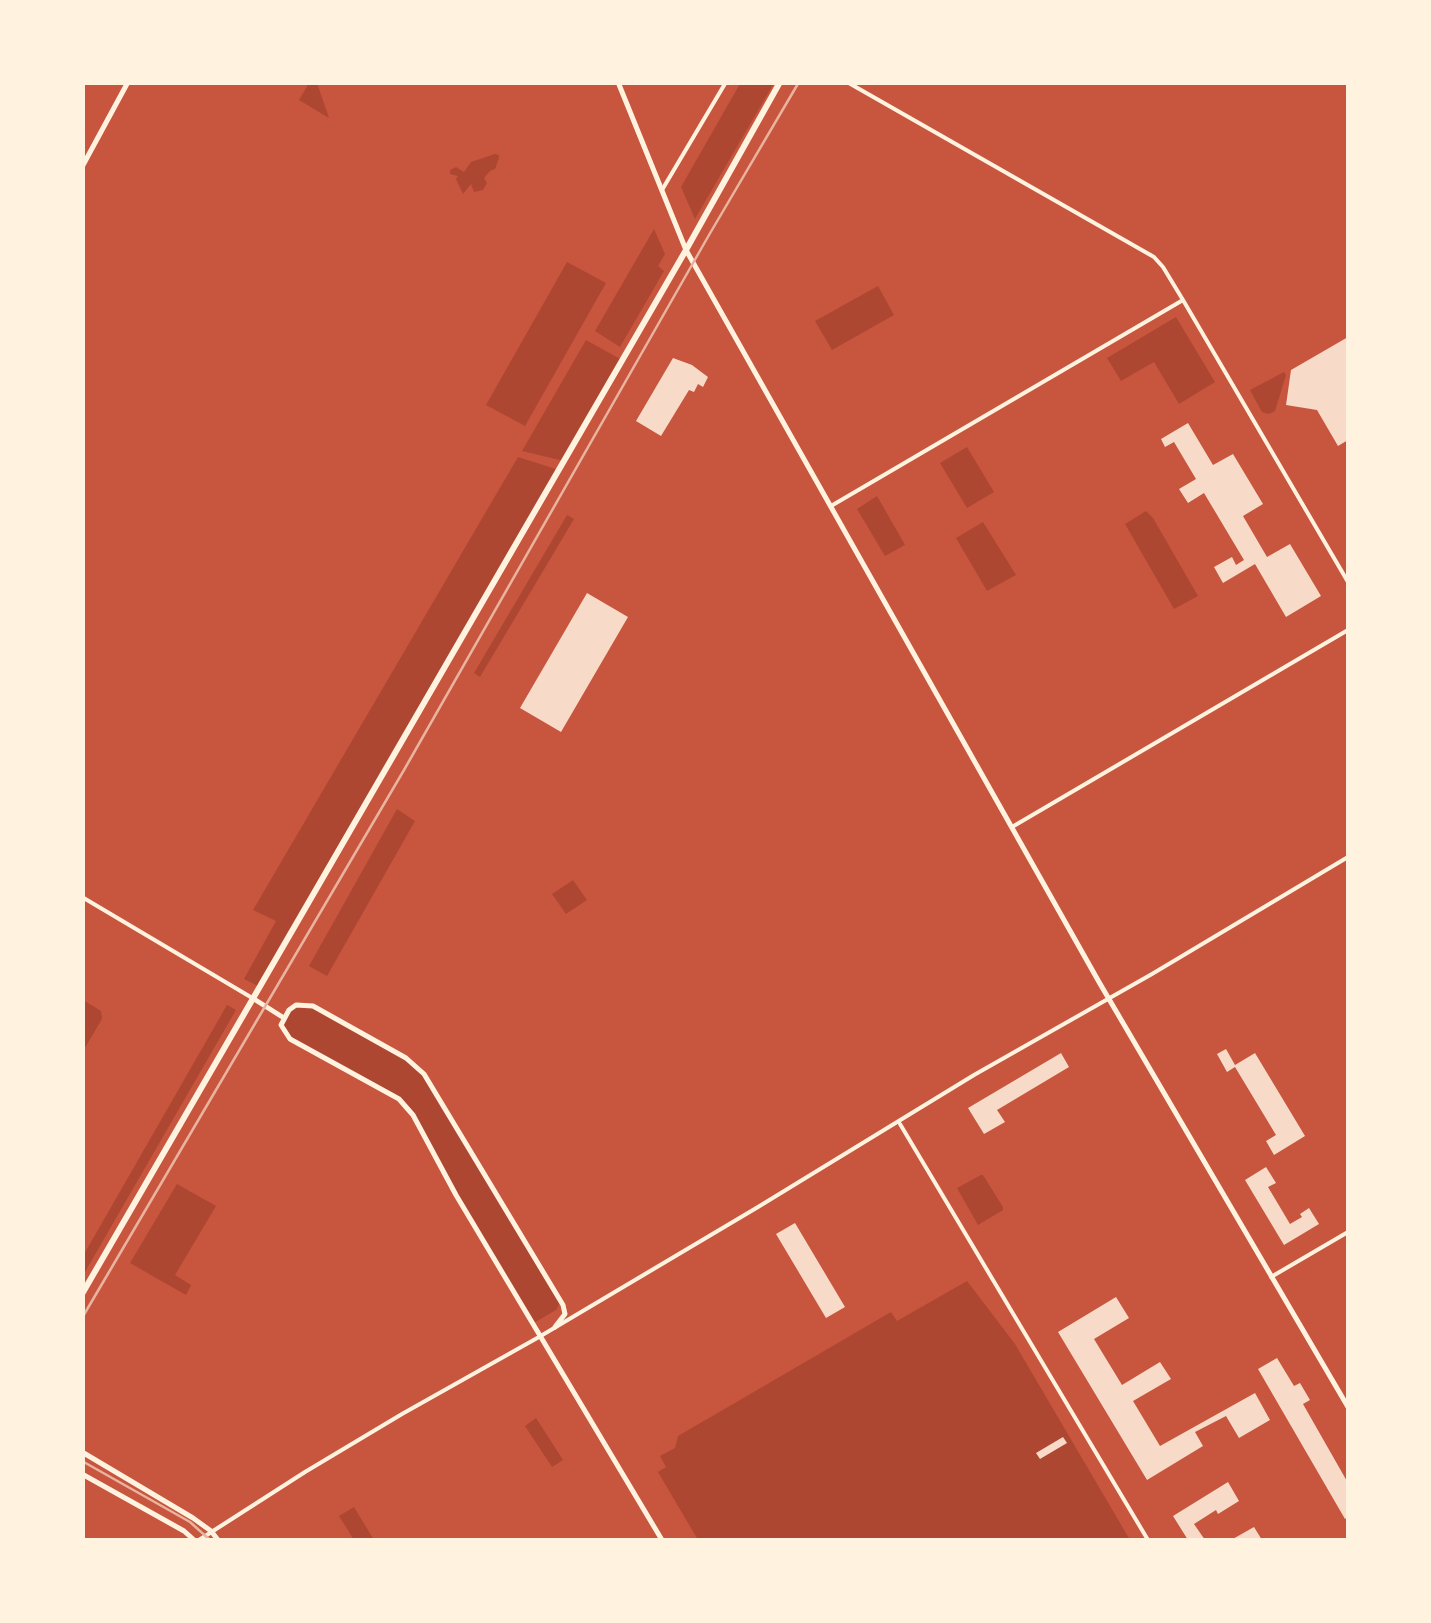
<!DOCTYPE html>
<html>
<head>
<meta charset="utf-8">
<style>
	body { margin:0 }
	#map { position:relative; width:1431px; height:1623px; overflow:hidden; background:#c8553d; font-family:"DM Sans",sans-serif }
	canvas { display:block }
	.frame { position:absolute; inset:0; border:85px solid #fff3e0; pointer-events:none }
</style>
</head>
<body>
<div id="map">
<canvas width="1431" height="1623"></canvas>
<div class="frame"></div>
</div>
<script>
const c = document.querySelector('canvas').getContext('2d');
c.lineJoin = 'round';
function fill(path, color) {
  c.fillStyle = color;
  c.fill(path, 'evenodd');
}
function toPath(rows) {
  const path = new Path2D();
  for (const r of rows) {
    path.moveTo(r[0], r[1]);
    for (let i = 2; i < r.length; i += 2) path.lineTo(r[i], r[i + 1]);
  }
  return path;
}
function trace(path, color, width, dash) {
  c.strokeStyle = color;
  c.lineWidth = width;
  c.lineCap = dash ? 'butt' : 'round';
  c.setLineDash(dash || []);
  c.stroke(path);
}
const green = toPath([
	[741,82,774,83,695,219,681,187],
	[309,83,317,83,329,118,299,100],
	[495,154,499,155,499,158,495,169,490,171,484,178,487,183,483,190,474,192,471,184,463,194,456,179,458,176,450,174,450,170,456,167,464,172,471,162],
	[654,229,665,254,658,266,664,271,620,347,595,331],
	[567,262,606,283,525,426,486,405],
	[878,286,894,315,832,350,815,321],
	[1176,317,1215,382,1179,404,1154,362,1121,381,1107,358],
	[586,340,622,360,564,461,522,451],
	[1284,372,1286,375,1275,411,1269,414,1262,412,1250,390],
	[967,447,994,492,967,508,940,463],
	[518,457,559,470,260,987,244,979,276,921,253,910],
	[877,496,905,545,885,556,857,509],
	[1146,511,1153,518,1198,596,1174,609,1125,524],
	[567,515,574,519,480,677,474,673],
	[983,522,1016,575,987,591,956,538],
	[397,809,415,821,327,976,309,966],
	[573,880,587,900,566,914,552,894],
	[83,1000,101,1011,102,1019,83,1051],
	[227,1005,236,1010,85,1272,83,1271,83,1256],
	[296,1005,313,1006,406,1058,424,1074,561,1301,556,1310,532,1324,405,1105,290,1039,281,1025,284,1018],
	[981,1175,983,1175,1003,1207,1003,1210,978,1225,957,1188],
	[177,1184,216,1206,175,1275,191,1285,186,1295,130,1263],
	[967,1281,1015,1344,1130,1540,698,1540,658,1472,666,1467,660,1456,675,1448,678,1436,891,1312,897,1321],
	[536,1418,563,1460,552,1467,525,1426],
	[354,1507,374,1540,354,1540,339,1516]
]);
const building = toPath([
	[1348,337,1348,440,1338,446,1317,410,1286,405,1291,370],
	[673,358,692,365,708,377,703,387,698,384,694,392,689,390,661,436,636,421],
	[1188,423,1213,465,1233,454,1263,504,1243,516,1267,557,1290,544,1321,596,1286,617,1255,564,1223,583,1214,567,1232,557,1236,565,1244,560,1204,493,1188,503,1179,489,1196,479,1174,442,1165,447,1161,439],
	[587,593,628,617,561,732,520,708],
	[1226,1049,1235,1065,1255,1053,1305,1136,1274,1155,1266,1141,1276,1135,1235,1067,1227,1072,1217,1054],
	[1061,1053,1069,1067,997,1110,1005,1122,984,1134,968,1108],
	[1266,1167,1276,1183,1268,1187,1290,1224,1302,1217,1300,1214,1309,1208,1319,1224,1284,1245,1245,1180],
	[795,1223,845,1307,826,1318,776,1234],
	[1116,1297,1129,1318,1094,1339,1122,1385,1160,1362,1171,1379,1133,1401,1160,1446,1255,1393,1270,1420,1239,1438,1226,1416,1195,1432,1203,1446,1147,1480,1058,1332],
	[1277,1358,1294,1386,1300,1383,1310,1400,1303,1404,1348,1483,1348,1517,1345,1519,1258,1369],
	[1063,1437,1067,1443,1040,1459,1036,1453],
	[1228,1482,1239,1501,1218,1514,1216,1510,1194,1524,1205,1540,1188,1540,1173,1516],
	[1254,1527,1262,1540,1231,1540]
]);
const minor = toPath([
	[847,82,1154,257,1163,267,1183,300,1348,582],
	[662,190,726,82],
	[831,506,1183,300],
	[1012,827,1348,630],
	[82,897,254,999],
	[900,1124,1148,1540],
	[1271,1277,1348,1232],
	[199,1540,305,1472,402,1414,539,1337,758,1207,974,1075,1152,974,1348,857]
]);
const tertiary = toPath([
	[82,167,128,82],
	[254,999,284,1018],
	[555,1327,565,1314,563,1305,424,1074,406,1058,313,1006,296,1005,289,1010,281,1025,290,1039,399,1099,413,1115,456,1195,662,1540]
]);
const secondary = toPath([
	[618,82,686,250,1099,982,1348,1407],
	[82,1452,193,1518,211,1531,218,1540],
	[82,1474,184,1531,194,1540]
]);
const primary = toPath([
	[82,1294,686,250,780,82]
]);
const tram = toPath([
	[82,1318,404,770,709,235,799,82],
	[82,1461,190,1522,210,1540]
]);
fill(green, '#ae4732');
fill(building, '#f7dbc8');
trace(minor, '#fff3e0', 4);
trace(tertiary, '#fff3e0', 5);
trace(secondary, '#fff3e0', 5);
trace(primary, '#fff3e0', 6);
trace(tram, '#e9b49f', 2.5);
</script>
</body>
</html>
